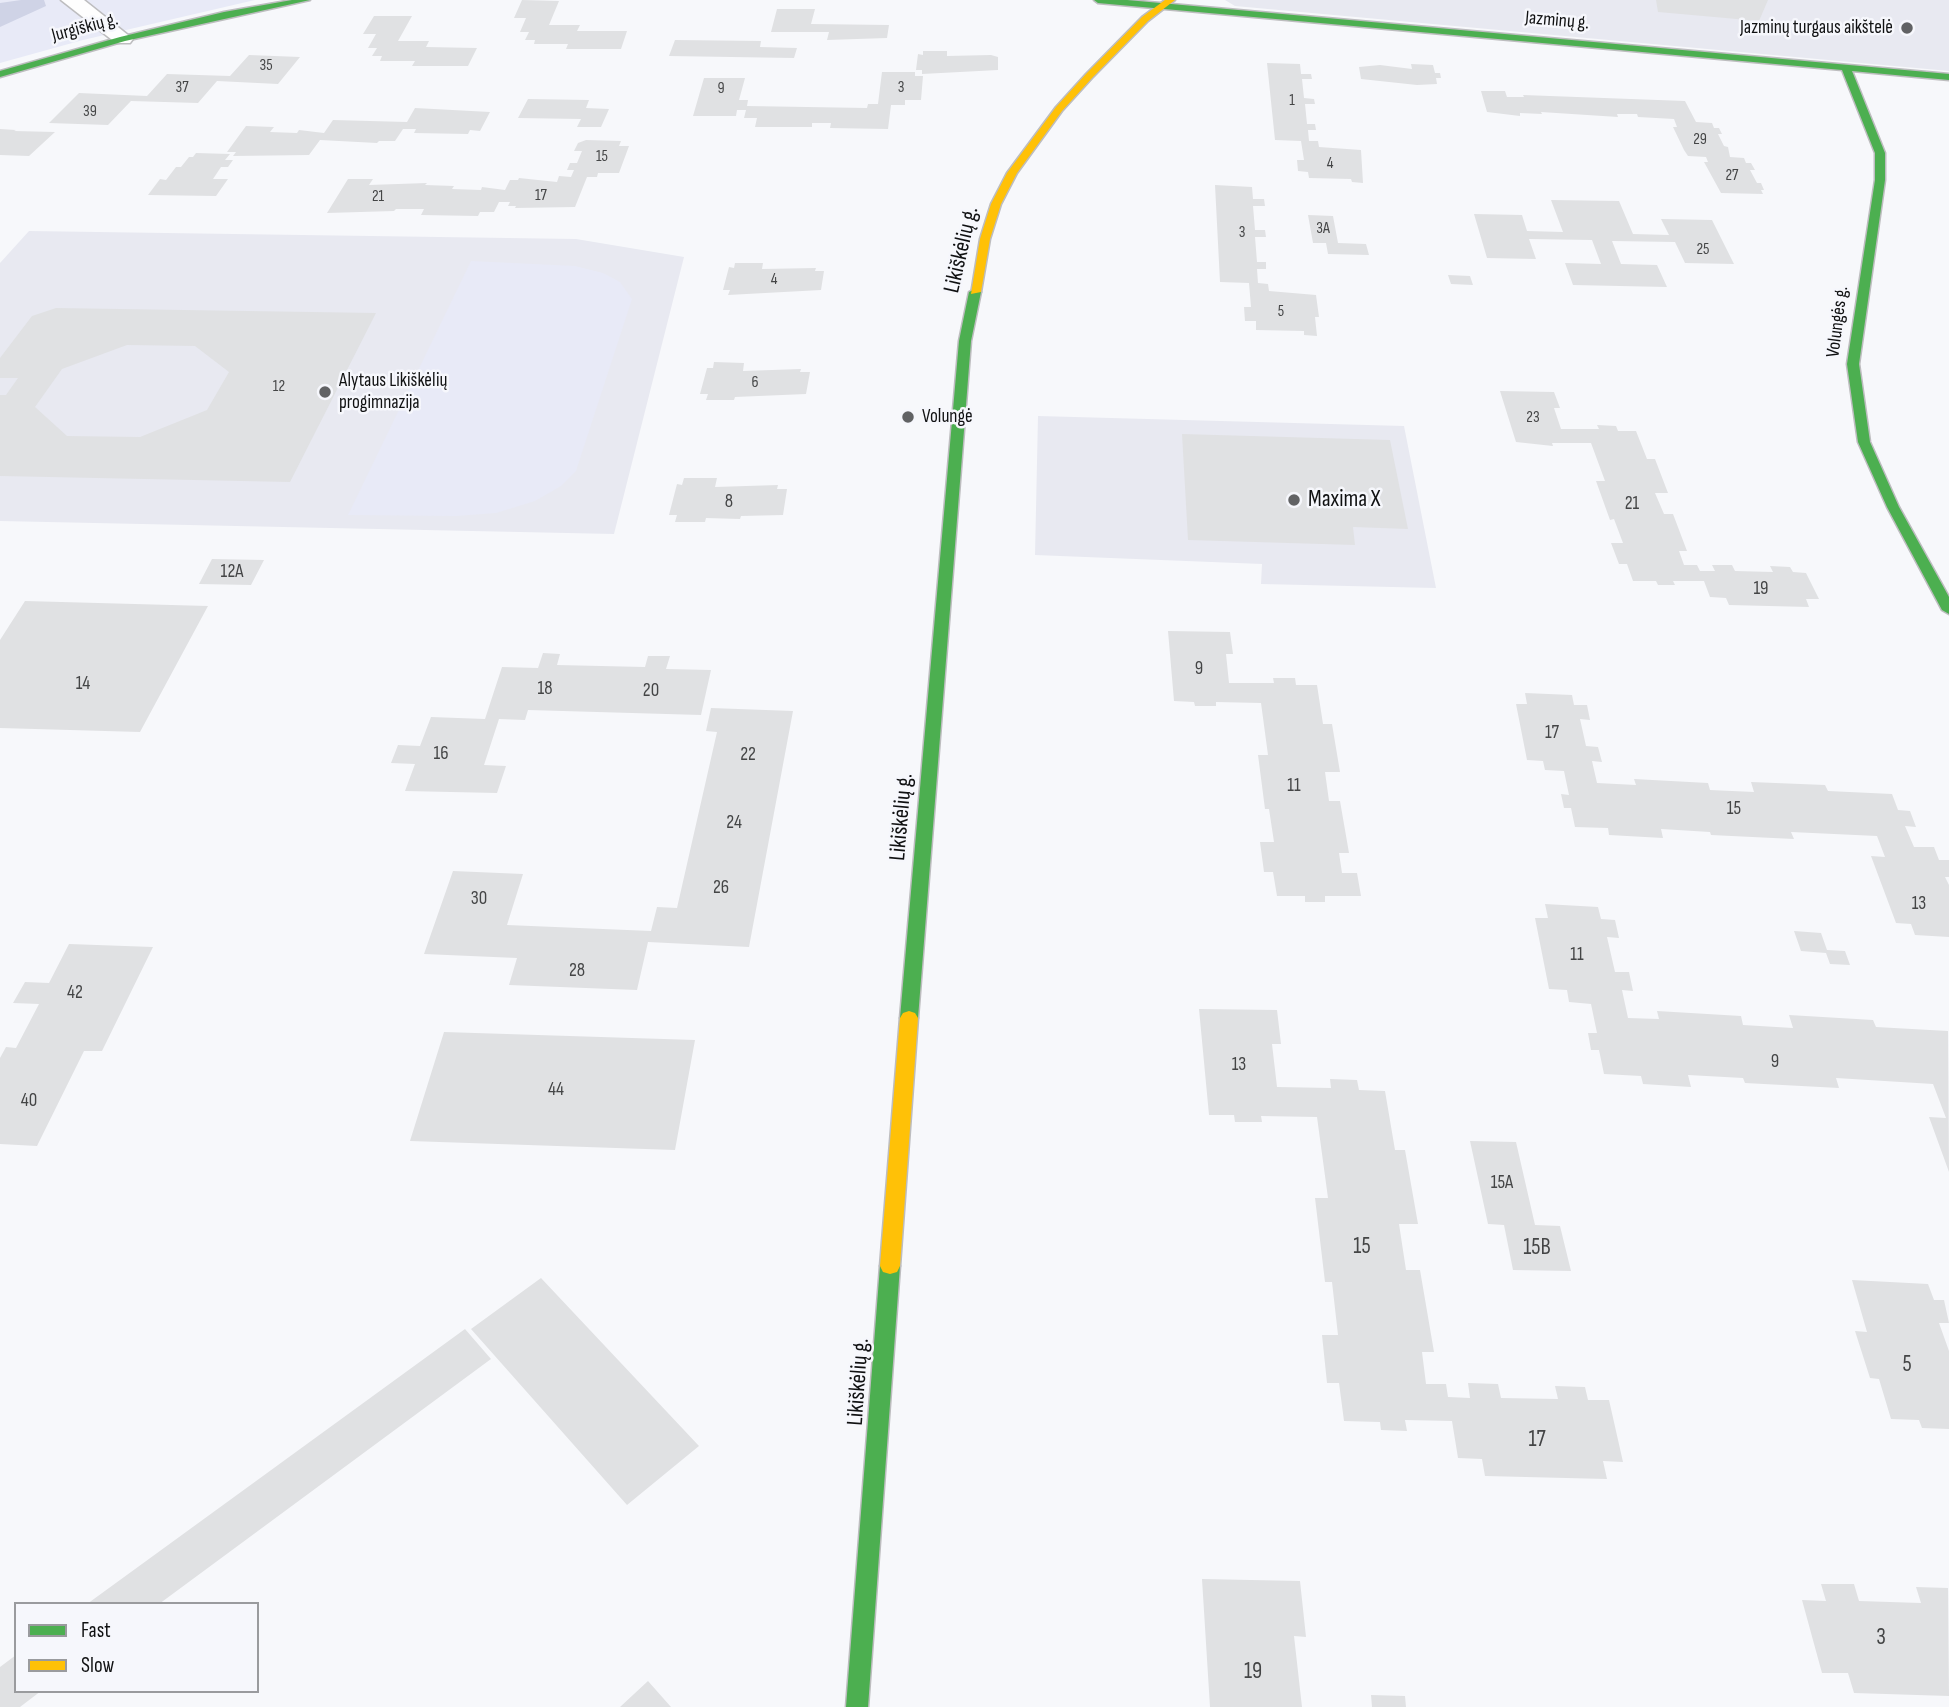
<!DOCTYPE html>
<html>
<head>
<meta charset="utf-8">
<style>
	body { margin:0 }
	#map { position:relative; width:1949px; height:1707px; overflow:hidden; background:#f7f8fb; font-family:"Sofia Sans Condensed",sans-serif }
	canvas { display:block }
	.legend { position:absolute; left:14px; top:1602px; width:245px; height:91px; box-sizing:border-box; background:#f6f7fc; border:2px solid #9a9b9e; margin:0; padding:9px 12px; list-style:none; font-size:21px; color:#101112 }
	.legend li { display:flex; align-items:center; gap:14px; height:35px }
	.legend b { width:35px; border:2px solid #9a9b9e }
</style>
</head>
<body>
<div id="map">
<canvas width="1949" height="1707"></canvas>
<ul class="legend">
<li><b style="height:9px;background:#4caf50"></b>Fast</li>
<li><b style="height:9px;background:#ffc107"></b>Slow</li>
</ul>
</div>
<script>
const c = document.querySelector('canvas').getContext('2d');
c.lineJoin = 'round';
function fill(path, color) {
  c.fillStyle = color;
  c.fill(path, 'evenodd');
}
function toPath(rows) {
  const path = new Path2D();
  for (const r of rows) {
    path.moveTo(r[0], r[1]);
    for (let i = 2; i < r.length; i += 2) path.lineTo(r[i], r[i + 1]);
  }
  return path;
}
function trace(path, color, width, dash) {
  c.strokeStyle = color;
  c.lineWidth = width;
  c.lineCap = dash ? 'butt' : 'round';
  c.setLineDash(dash || []);
  c.stroke(path);
}
function label(font, color, halo, rows, align = 'center') {
  c.font = font + ' "Sofia Sans Condensed",sans-serif';
  c.lineWidth = 5;
  c.setLineDash([]);
  c.textBaseline = 'middle';
  c.strokeStyle = halo;
  c.fillStyle = color;
  for (const [text, x, y, turn = 0] of rows) {
    c.save();
    c.translate(x, y);
    c.rotate((+turn || 0) * Math.PI / 180);
    c.textAlign = isNaN(turn) ? turn : align;
    if (halo) c.strokeText(text, 0, 0);
    c.fillText(text, 0, 0);
    c.restore();
  }
}
const built = toPath([
	[1225,0,1949,0,1949,71,1235,6],
	[29,231,576,239,684,257,614,534,0,521,0,263],
	[1038,416,1404,426,1436,588,1261,584,1262,564,1035,555]
]);
const green = toPath([
	[0,0,255,0,83,40,0,63],
	[471,261,575,266,603,273,620,282,632,299,576,471,561,486,535,501,496,513,456,516,348,515]
]);
const forest = toPath([
	[21,0,44,0,46,6,0,27,0,3]
]);
const building = toPath([
	[522,0,559,1,549,25,580,25,577,31,627,31,621,49,566,49,568,44,534,44,535,40,525,40,529,32,520,32,526,18,514,18],
	[1656,0,1768,0,1759,21,1658,12],
	[777,9,815,9,811,24,889,25,887,38,827,40,829,32,771,32],
	[374,16,412,16,398,41,429,41,426,47,477,48,468,66,412,66,415,61,380,61,382,56,372,56,377,48,368,48,376,34,363,34],
	[675,40,761,41,760,47,797,48,794,58,669,56],
	[923,51,947,51,947,56,991,55,998,57,998,70,922,74,922,70,916,70,918,54,923,55],
	[249,55,300,57,278,84,217,81,198,103,131,101,108,125,49,123,79,93,147,96,167,74,230,76],
	[1267,63,1300,64,1301,74,1311,74,1312,79,1302,79,1304,98,1314,99,1315,104,1305,104,1307,124,1315,124,1316,130,1308,130,1309,141,1318,141,1319,147,1361,150,1363,183,1352,182,1351,179,1309,178,1308,172,1298,171,1297,160,1304,160,1301,141,1275,140],
	[1411,64,1433,65,1435,73,1440,73,1441,78,1436,78,1437,84,1417,85,1361,79,1359,67,1380,65,1412,69],
	[882,72,915,72,915,76,923,76,921,100,905,100,905,105,891,105,888,129,830,128,831,123,812,123,812,127,755,127,757,118,744,118,746,110,737,110,736,116,693,116,704,78,745,78,739,100,748,100,747,106,867,108,868,104,878,104],
	[1481,91,1505,91,1507,97,1524,97,1523,95,1685,101,1696,122,1712,123,1714,128,1719,128,1722,134,1718,134,1724,146,1728,147,1730,157,1744,158,1746,163,1751,163,1755,170,1750,170,1757,183,1761,183,1764,190,1761,190,1763,194,1721,193,1704,162,1708,162,1706,157,1688,156,1684,150,1673,127,1677,127,1674,119,1638,117,1637,114,1617,114,1618,117,1541,112,1542,114,1520,113,1520,116,1487,112],
	[528,99,589,100,586,108,609,109,601,127,577,127,581,119,518,118],
	[415,108,490,112,480,131,470,130,468,134,414,133,416,129,403,129,395,141,379,141,377,143,320,140,309,155,233,156,236,152,227,152,246,126,274,127,270,132,297,133,299,130,324,133,333,120,407,122],
	[0,129,16,130,14,131,55,132,29,156,0,155],
	[586,140,621,141,619,146,629,146,619,173,598,173,597,177,587,177,575,207,515,208,516,206,508,206,510,202,499,202,494,212,480,212,478,216,421,215,424,209,396,209,394,211,327,213,348,179,373,179,369,185,427,183,425,185,454,186,452,189,481,190,482,187,505,190,510,180,518,180,519,178,557,182,559,176,571,177,574,170,567,170,570,163,577,163,582,151,574,151,578,143],
	[196,153,230,154,225,160,233,160,228,167,221,167,213,179,228,179,216,196,148,195,160,179,166,180,176,167,181,167,189,157,193,157],
	[1215,185,1252,187,1253,199,1264,199,1265,206,1253,206,1255,230,1265,230,1266,237,1255,237,1257,262,1266,262,1266,269,1257,269,1258,283,1268,284,1269,291,1316,295,1319,317,1315,317,1317,336,1304,335,1304,331,1256,330,1256,321,1245,321,1244,307,1251,307,1249,283,1220,282],
	[1551,200,1619,201,1633,234,1669,235,1661,219,1712,220,1734,264,1685,263,1675,242,1612,241,1621,264,1657,265,1667,287,1573,285,1565,263,1601,264,1592,240,1529,239,1536,259,1487,258,1474,214,1522,215,1527,231,1563,232],
	[1308,215,1333,216,1338,243,1366,244,1369,255,1328,254,1326,243,1313,243],
	[735,263,763,263,762,269,816,268,815,271,824,271,821,290,728,295,730,290,723,290,729,267,734,268],
	[1448,275,1470,276,1473,285,1451,284],
	[56,308,376,313,290,482,0,476,0,395,6,395,18,378,0,378,0,358,32,316],
	[127,345,195,346,229,372,207,410,140,437,67,436,35,407,62,369],
	[714,362,744,363,743,371,801,369,800,372,810,372,806,394,735,397,734,400,706,400,708,394,700,394,707,368,713,368],
	[1500,391,1554,392,1560,408,1554,408,1561,429,1599,429,1597,425,1616,426,1618,431,1636,431,1647,459,1655,459,1668,493,1655,493,1664,514,1673,514,1687,551,1679,551,1684,565,1697,565,1700,571,1715,571,1712,565,1732,565,1735,571,1773,572,1770,566,1790,567,1793,572,1806,573,1819,599,1806,599,1809,607,1729,605,1726,598,1710,597,1704,581,1673,581,1675,585,1658,585,1656,581,1633,581,1627,564,1619,564,1611,543,1623,543,1614,519,1610,520,1596,481,1605,481,1591,443,1552,443,1553,446,1516,442],
	[1182,434,1390,440,1408,529,1353,527,1355,545,1188,540],
	[684,478,717,478,715,487,778,485,777,489,787,489,783,515,741,516,740,519,706,518,705,522,675,522,677,515,669,515,677,484,682,485],
	[212,559,264,560,251,585,199,584],
	[25,601,208,606,140,732,0,728,0,640],
	[1168,631,1230,632,1233,654,1226,654,1229,683,1274,683,1273,678,1295,678,1296,685,1317,685,1323,724,1332,724,1340,772,1325,772,1329,801,1340,801,1349,853,1339,853,1342,873,1357,873,1361,896,1325,896,1325,902,1305,902,1305,896,1277,896,1273,872,1264,872,1260,842,1274,842,1269,809,1265,809,1258,755,1268,755,1261,703,1216,702,1216,706,1195,706,1194,702,1174,701],
	[543,653,560,654,557,665,645,667,648,656,670,656,666,669,711,670,701,715,528,710,525,720,499,719,484,765,506,766,497,793,405,791,415,764,391,763,398,745,420,746,431,717,485,719,502,667,538,668],
	[1525,693,1572,695,1574,705,1587,705,1590,720,1580,719,1586,746,1598,747,1602,762,1592,761,1597,783,1636,785,1634,779,1708,783,1710,790,1754,792,1751,782,1825,785,1828,791,1892,794,1898,810,1910,811,1916,827,1905,826,1914,847,1934,847,1939,860,1949,860,1949,877,1945,877,1949,885,1949,937,1915,935,1911,924,1896,923,1871,856,1885,857,1877,836,1791,832,1794,839,1711,835,1710,832,1661,829,1663,838,1609,835,1608,828,1575,827,1571,808,1564,808,1561,794,1569,795,1564,771,1545,770,1543,761,1527,760,1516,704,1527,704],
	[711,708,793,711,749,947,648,942,637,990,509,985,517,958,424,954,453,871,523,874,507,925,651,931,657,907,677,908,717,732,706,731],
	[1545,904,1598,907,1601,919,1615,920,1619,938,1607,937,1615,972,1629,972,1633,991,1622,990,1628,1018,1659,1019,1657,1011,1741,1016,1743,1025,1793,1028,1789,1015,1873,1020,1876,1027,1948,1031,1949,1172,1929,1117,1946,1118,1933,1084,1836,1078,1839,1088,1745,1083,1743,1078,1688,1075,1691,1087,1643,1084,1641,1076,1604,1074,1599,1050,1591,1050,1588,1033,1597,1033,1591,1004,1569,1002,1567,990,1549,989,1535,918,1548,918],
	[1794,931,1821,933,1827,950,1845,951,1850,965,1830,964,1826,953,1801,951],
	[69,944,153,947,102,1051,84,1051,37,1146,0,1144,0,1058,6,1047,16,1048,39,1004,13,1003,25,982,49,983],
	[1199,1009,1277,1010,1281,1044,1272,1044,1277,1087,1331,1088,1330,1079,1357,1080,1359,1090,1385,1091,1395,1150,1405,1150,1418,1224,1399,1224,1406,1270,1420,1270,1434,1352,1422,1352,1426,1384,1446,1384,1448,1397,1470,1398,1468,1383,1498,1384,1501,1398,1558,1399,1555,1386,1585,1387,1588,1400,1609,1400,1623,1462,1603,1461,1607,1479,1485,1476,1482,1459,1458,1458,1452,1421,1405,1420,1407,1431,1381,1430,1380,1422,1344,1421,1339,1383,1327,1383,1322,1335,1338,1335,1332,1282,1325,1282,1315,1198,1328,1198,1317,1117,1261,1116,1262,1122,1235,1122,1234,1115,1209,1115],
	[444,1032,695,1040,675,1150,410,1141],
	[1470,1141,1516,1142,1535,1225,1560,1226,1571,1271,1513,1270,1504,1225,1488,1224],
	[541,1278,699,1446,627,1505,471,1329],
	[1852,1280,1928,1284,1934,1300,1944,1300,1949,1323,1939,1323,1949,1351,1949,1429,1922,1428,1919,1420,1891,1419,1879,1379,1870,1378,1855,1331,1867,1332],
	[465,1329,491,1359,159,1604,87,1604],
	[1202,1579,1300,1581,1306,1637,1294,1636,1302,1707,1210,1707],
	[1821,1584,1854,1584,1859,1601,1921,1603,1916,1587,1948,1588,1949,1696,1854,1693,1848,1673,1822,1673,1802,1600,1826,1601],
	[16,1655,16,1691,41,1691,20,1707,0,1707,0,1667],
	[648,1681,671,1707,620,1707],
	[1371,1695,1405,1696,1406,1707,1372,1707]
]);
const street = toPath([
	[61,0,84,0,133,39,130,43,116,43,61,0]
]);
const fast = toPath([
	[292,0,310,0,125,41,0,77,0,71,120,37,224,12,292,0],
	[1094,0,1127,0,1949,74,1949,80,1852,71,1885,153,1885,180,1859,364,1870,442,1899,507,1949,597,1949,614,1942,610,1887,507,1858,442,1847,364,1875,180,1875,153,1842,70,1098,3,1094,0],
	[975,289,981,292,971,341,918,1018,915,1023,909,1025,903,1023,900,1018,959,341,969,292,975,289],
	[890,1258,897,1260,900,1266,868,1707,846,1707,880,1266,883,1260,890,1258]
]);
const slow = toPath([
	[1165,0,1175,0,1148,21,1092,78,1062,111,1017,173,1001,204,990,239,981,292,971,294,980,239,991,204,1007,173,1056,107,1086,74,1142,17,1165,0],
	[909,1011,915,1013,918,1018,900,1266,897,1272,890,1274,883,1272,880,1266,900,1018,903,1013,909,1011]
]);
const markers = [
	[1907,28,7,"#616264"],
	[325,392,7,"#616264"],
	[908,417,7,"#616264"],
	[1294,500,7,"#616264"]
];
const farNumbernames = [
	["35",266,66],
	["37",182,88],
	["3",901,88],
	["9",721,89],
	["1",1292,101],
	["39",90,112],
	["29",1700,140],
	["15",602,157],
	["4",1330,164],
	["27",1732,176],
	["17",541,196],
	["21",378,197],
	["3A",1323,229],
	["3",1242,233],
	["25",1703,250],
	["4",774,280],
	["5",1281,312],
	["6",755,383],
	["12",279,387],
	["23",1533,418]
];
const farStreetnames = [
	["Jazminų g.",1557,21,5],
	["Jurgiškių g.",85,28,-15],
	["Volungės g.",1838,322,-83]
];
const farPoinames = [
	["Jazminų turgaus aikštelė",1893,28,"right"],
	["Alytaus Likiškėlių",339,381],
	["progimnazija",339,403],
	["Volungė",922,417]
];
const numberNames = [
	["8",729,502],
	["21",1632,504],
	["12A",232,572],
	["19",1761,589],
	["9",1199,669],
	["14",83,684],
	["18",545,689],
	["20",651,691],
	["17",1552,733],
	["16",441,754],
	["22",748,755],
	["11",1294,786],
	["15",1734,809],
	["24",734,823],
	["26",721,888],
	["30",479,899],
	["13",1919,904],
	["11",1577,955],
	["28",577,971],
	["42",75,993],
	["9",1775,1062],
	["13",1239,1065],
	["44",556,1090],
	["40",29,1101],
	["15A",1502,1183]
];
const streetNames = [
	["Likiškėlių g.",962,250,-77],
	["Likiškėlių g.",902,817,-85],
	["Likiškėlių g.",859,1382,-86]
];
const poiNames = [
	["Maxima X",1308,500]
];
const nearNumbernames = [
	["15",1362,1247],
	["15B",1537,1248],
	["5",1907,1365],
	["17",1537,1440],
	["3",1881,1638],
	["19",1253,1672]
];
fill(built, '#e8e9f1');
fill(green, '#e8eaf7');
fill(forest, '#cfd3e6');
fill(building, '#e0e1e3');
trace(street, '#bdbdbf', 3);
trace(fast, '#bdbdbf', 3);
trace(slow, '#bdbdbf', 3);
fill(street, '#fefefe');
fill(fast, '#4caf50');
fill(slow, '#ffc107');
for (const [x, y, r, color] of markers) {
  const dot = new Path2D();
  dot.arc(x, y, r, 0, 2 * Math.PI);
  c.fillStyle = color;
  c.fill(dot);
  trace(dot, '#f6f7fc', 2.5);
}
label('16px', '#444546', null, farNumbernames);
label('19px', '#101112', '#f6f7fc', farStreetnames);
label('19px', '#101112', '#f6f7fc', farPoinames, 'left');
label('19px', '#444546', null, numberNames);
label('23px', '#101112', '#f6f7fc', streetNames);
label('23px', '#101112', '#f6f7fc', poiNames, 'left');
label('23px', '#444546', null, nearNumbernames);
</script>
</body>
</html>
